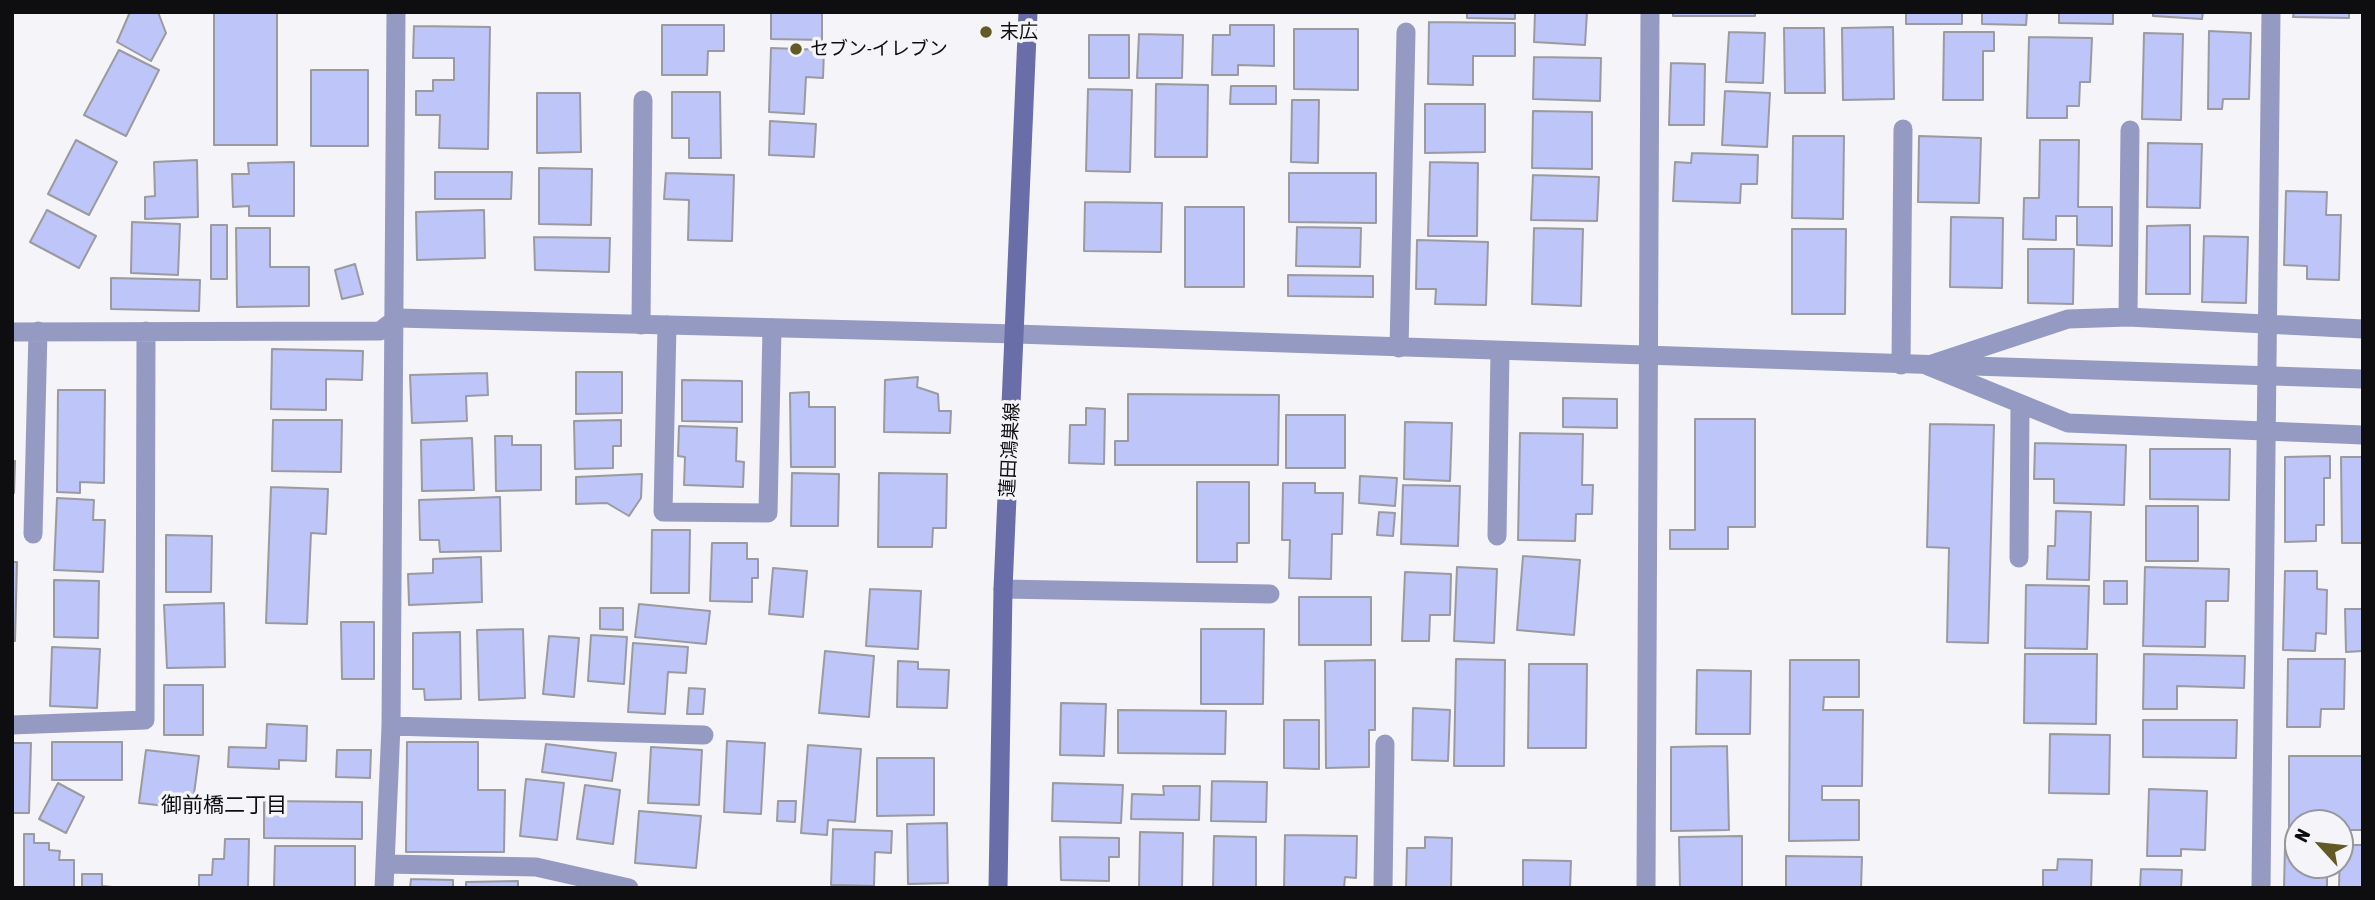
<!DOCTYPE html>
<html>
<head>
<meta charset="utf-8">
<style>
	body { margin:0 }
	#map { position:relative; width:2375px; height:900px; overflow:hidden; background:#f4f4f9; font-family:"Asap Condensed",sans-serif }
	canvas { display:block }
	.frame { position:absolute; inset:0; border:14px solid #0e0e10; pointer-events:none }
	.north { position:absolute; left:2284px; top:809px; width:70px; height:70px; box-sizing:border-box; background:#f4f4f9; border:2px solid #98989c; border-radius:50%; rotate:297deg; font-size:19px; font-weight:700; line-height:28px; text-align:center; color:#0e0e10 }
	.north::after { content:''; display:block; margin:auto; width:24px; height:32px; background:#625925; clip-path:polygon(50% 0,100% 100%,50% 72%,0 100%) }
</style>
</head>
<body>
<div id="map">
<canvas width="2375" height="900"></canvas>
<div class="frame"></div>
<div class="north">N</div>
</div>
<script>
const c = document.querySelector('canvas').getContext('2d');
c.lineJoin = 'round';
function fill(path, color) {
  c.fillStyle = color;
  c.fill(path, 'evenodd');
}
function toPath(rows) {
  const path = new Path2D();
  for (const r of rows) {
    path.moveTo(r[0], r[1]);
    for (let i = 2; i < r.length; i += 2) path.lineTo(r[i], r[i + 1]);
  }
  return path;
}
function trace(path, color, width, dash) {
  c.strokeStyle = color;
  c.lineWidth = width;
  c.lineCap = dash ? 'butt' : 'round';
  c.setLineDash(dash || []);
  c.stroke(path);
}
function label(font, color, halo, rows, align = 'center') {
  c.font = font + ' "Asap Condensed","Noto Sans JP",sans-serif';
  c.lineWidth = 7;
  c.setLineDash([]);
  c.textBaseline = 'middle';
  c.strokeStyle = halo;
  c.fillStyle = color;
  for (const [text, x, y, turn = 0] of rows) {
    c.save();
    c.translate(x, y);
    c.rotate((+turn || 0) * Math.PI / 180);
    c.textAlign = isNaN(turn) ? turn : align;
    if (halo) c.strokeText(text, 0, 0);
    c.fillText(text, 0, 0);
    c.restore();
  }
}
const building = toPath([
	[130,12,158,12,166,33,151,61,117,42,130,12],
	[214,12,277,12,277,145,214,145,214,12],
	[771,12,822,12,822,40,771,39,771,12],
	[1467,12,1515,12,1515,19,1467,18,1467,12],
	[1535,12,1587,12,1585,45,1534,42,1535,12],
	[1673,12,1755,12,1755,16,1673,16,1673,12],
	[1906,12,1962,12,1962,24,1906,24,1906,12],
	[1982,12,2027,12,2026,25,1982,24,1982,12],
	[2059,12,2113,12,2113,24,2059,23,2059,12],
	[2153,12,2203,12,2202,19,2153,16,2153,12],
	[2294,12,2349,12,2349,18,2293,17,2294,12],
	[1429,22,1515,23,1515,56,1473,56,1473,85,1428,84,1429,22],
	[662,25,724,25,724,51,708,51,707,75,662,75,662,25],
	[1230,25,1274,25,1274,66,1238,65,1238,75,1212,75,1213,35,1230,35,1230,25],
	[414,26,490,27,488,149,439,148,440,115,416,115,416,91,433,91,433,80,454,80,454,58,413,58,414,26],
	[1893,27,1894,99,1843,100,1842,28,1893,27],
	[1784,28,1824,28,1825,93,1785,93,1784,28],
	[1294,29,1358,29,1358,90,1294,89,1294,29],
	[2209,31,2251,33,2249,99,2223,99,2222,109,2208,109,2209,31],
	[1729,32,1765,33,1763,83,1726,82,1729,32],
	[1944,32,1994,32,1994,51,1983,51,1983,100,1943,100,1944,32],
	[2144,33,2183,34,2181,120,2142,119,2144,33],
	[1139,34,1183,35,1182,78,1137,78,1139,34],
	[1089,35,1129,35,1129,78,1089,78,1089,35],
	[2029,37,2092,38,2090,82,2080,82,2079,106,2067,106,2067,118,2027,118,2029,37],
	[771,48,824,50,823,78,806,77,804,114,769,112,771,48],
	[119,50,159,70,126,136,84,115,119,50],
	[1534,57,1601,58,1600,101,1533,99,1534,57],
	[1671,63,1705,64,1704,125,1669,125,1671,63],
	[311,70,368,70,368,146,311,146,311,70],
	[1156,84,1208,85,1207,157,1155,157,1156,84],
	[1231,86,1276,86,1276,104,1230,104,1231,86],
	[1088,89,1132,90,1130,172,1086,171,1088,89],
	[1725,91,1770,93,1767,147,1722,145,1725,91],
	[672,92,720,92,721,158,689,158,689,138,672,138,672,92],
	[537,93,580,93,581,152,537,153,537,93],
	[1292,100,1319,100,1318,163,1291,162,1292,100],
	[1425,104,1485,104,1485,152,1425,153,1425,104],
	[1533,111,1592,112,1592,169,1532,168,1533,111],
	[770,121,816,124,814,157,769,155,770,121],
	[1793,136,1844,136,1843,219,1792,218,1793,136],
	[1919,136,1981,138,1979,203,1918,202,1919,136],
	[76,140,117,162,89,215,48,194,76,140],
	[2040,140,2079,140,2078,207,2112,207,2112,246,2077,245,2077,216,2056,216,2056,240,2023,239,2024,198,2039,198,2040,140],
	[2148,143,2202,144,2200,208,2147,207,2148,143],
	[1692,153,1758,155,1757,184,1741,184,1740,203,1673,201,1675,162,1691,163,1692,153],
	[197,160,198,217,145,219,145,197,155,196,154,162,197,160],
	[294,162,294,216,249,216,249,206,233,207,232,174,249,174,248,163,294,162],
	[1430,162,1478,163,1477,236,1428,236,1430,162],
	[539,168,592,169,591,225,539,224,539,168],
	[435,172,512,172,511,199,435,199,435,172],
	[666,173,734,175,732,241,688,240,689,200,664,199,666,173],
	[1289,173,1376,173,1376,223,1289,222,1289,173],
	[1533,175,1599,177,1597,221,1531,220,1533,175],
	[2286,191,2327,192,2326,215,2341,215,2339,280,2307,279,2307,266,2284,265,2286,191],
	[1085,202,1162,203,1161,252,1084,251,1085,202],
	[1185,207,1244,207,1244,287,1185,287,1185,207],
	[47,210,96,236,79,268,30,242,47,210],
	[484,210,485,258,417,260,416,212,484,210],
	[1951,217,2003,218,2002,288,1950,287,1951,217],
	[132,222,180,224,178,275,131,273,132,222],
	[211,225,227,225,227,279,211,279,211,225],
	[2190,225,2190,294,2146,294,2147,226,2190,225],
	[1297,227,1361,228,1360,267,1296,266,1297,227],
	[236,228,270,228,270,267,309,267,309,306,237,307,236,228],
	[1534,228,1583,229,1581,306,1532,304,1534,228],
	[1792,229,1846,229,1845,314,1792,314,1792,229],
	[2204,236,2248,237,2246,303,2202,302,2204,236],
	[534,237,610,238,609,272,535,270,534,237],
	[1417,240,1488,242,1486,305,1435,304,1436,289,1416,289,1417,240],
	[2028,249,2074,249,2073,304,2028,303,2028,249],
	[355,264,363,294,342,299,335,270,355,264],
	[1288,275,1373,276,1373,297,1288,296,1288,275],
	[111,278,200,280,199,311,111,309,111,278],
	[272,349,363,351,362,380,326,379,326,410,271,409,272,349],
	[576,372,622,372,622,413,576,414,576,372],
	[487,373,488,395,466,396,467,421,412,423,410,375,487,373],
	[918,377,917,387,938,394,939,411,951,411,950,433,884,432,885,380,918,377],
	[682,380,742,381,742,422,682,421,682,380],
	[58,390,105,390,104,483,80,482,80,493,57,492,58,390],
	[809,392,809,407,835,407,835,467,791,467,790,393,809,392],
	[1128,394,1279,395,1278,465,1115,465,1115,441,1128,441,1128,394],
	[1563,398,1617,399,1617,428,1563,427,1563,398],
	[1086,408,1105,409,1104,464,1069,463,1070,425,1086,425,1086,408],
	[1286,415,1345,415,1345,468,1286,468,1286,415],
	[1695,419,1755,419,1755,527,1728,527,1728,549,1670,549,1670,530,1695,530,1695,419],
	[273,420,342,420,341,472,272,471,273,420],
	[621,420,621,446,613,446,613,468,575,469,574,421,621,420],
	[1405,422,1452,423,1450,481,1404,479,1405,422],
	[1930,424,1994,425,1988,643,1947,642,1949,548,1927,547,1930,424],
	[679,426,737,428,736,461,744,462,743,487,684,485,685,457,678,456,679,426],
	[1520,433,1583,434,1582,485,1593,485,1592,514,1576,514,1575,541,1518,540,1520,433],
	[495,436,512,436,512,445,541,445,541,490,496,491,495,436],
	[472,438,474,490,422,491,421,440,472,438],
	[2035,443,2126,445,2124,505,2054,503,2054,479,2034,479,2035,443],
	[2150,449,2230,449,2229,500,2150,499,2150,449],
	[2330,456,2330,478,2324,478,2324,525,2316,525,2316,541,2285,542,2285,457,2330,456],
	[2341,457,2363,457,2363,543,2342,543,2341,457],
	[12,461,15,461,14,493,12,493,12,461],
	[792,473,839,474,838,526,791,526,792,473],
	[879,473,947,474,946,528,933,528,932,547,878,547,879,473],
	[642,474,641,498,629,516,607,503,576,504,576,477,642,474],
	[1360,476,1397,478,1395,506,1359,503,1360,476],
	[1197,482,1249,482,1249,543,1237,543,1237,562,1197,562,1197,482],
	[1283,483,1315,483,1315,493,1343,493,1342,534,1332,534,1331,579,1289,578,1290,540,1282,540,1283,483],
	[1403,485,1460,486,1458,546,1401,544,1403,485],
	[271,487,328,489,326,534,311,533,307,624,266,623,271,487],
	[500,497,501,551,440,552,439,540,420,540,419,500,500,497],
	[57,498,94,500,93,520,105,520,103,572,54,570,57,498],
	[2146,506,2198,506,2198,561,2146,561,2146,506],
	[2056,511,2091,512,2089,580,2047,579,2048,546,2055,546,2056,511],
	[1379,512,1395,513,1393,536,1377,535,1379,512],
	[652,530,690,530,689,593,651,593,652,530],
	[166,535,212,536,211,592,166,592,166,535],
	[712,543,747,543,747,559,758,559,758,578,752,578,752,602,710,601,712,543],
	[1523,556,1580,560,1574,635,1517,630,1523,556],
	[481,557,482,602,409,605,408,574,433,573,433,559,481,557],
	[12,562,17,562,15,641,12,640,12,562],
	[1457,567,1497,569,1494,643,1454,641,1457,567],
	[2145,567,2229,569,2228,601,2206,601,2205,647,2143,646,2145,567],
	[773,568,807,571,803,617,769,614,773,568],
	[2285,571,2317,571,2317,589,2327,590,2326,634,2316,633,2315,651,2283,650,2285,571],
	[1405,572,1451,574,1450,615,1430,615,1429,641,1402,641,1405,572],
	[54,580,99,581,98,638,54,637,54,580],
	[2104,581,2127,581,2127,604,2104,604,2104,581],
	[2026,585,2089,586,2087,649,2025,648,2026,585],
	[870,589,921,591,918,649,866,646,870,589],
	[1299,597,1371,597,1371,645,1299,645,1299,597],
	[224,603,225,667,167,668,164,605,224,603],
	[639,604,710,611,706,644,635,637,639,604],
	[600,608,623,608,623,630,600,629,600,608],
	[2345,609,2363,609,2363,651,2346,652,2345,609],
	[341,622,374,622,374,679,342,679,341,622],
	[523,629,525,698,479,700,477,630,523,629],
	[1201,629,1264,629,1263,704,1201,704,1201,629],
	[460,632,461,699,425,700,424,689,413,689,413,633,460,632],
	[591,635,627,637,624,684,588,681,591,635],
	[549,636,579,638,574,697,543,694,549,636],
	[633,643,688,647,686,673,668,672,665,714,628,712,633,643],
	[52,647,100,649,97,708,50,706,52,647],
	[825,651,874,656,869,717,819,713,825,651],
	[2025,654,2097,654,2096,724,2024,723,2025,654],
	[2144,654,2245,656,2244,688,2177,686,2177,709,2143,709,2144,654],
	[1456,659,1505,660,1504,766,1454,766,1456,659],
	[2288,659,2345,659,2344,709,2321,709,2320,727,2287,727,2288,659],
	[1375,660,1375,730,1369,730,1369,767,1326,768,1325,661,1375,660],
	[1790,660,1859,660,1859,697,1824,697,1823,710,1863,710,1862,786,1822,786,1822,800,1859,800,1859,840,1789,841,1790,660],
	[898,661,918,662,918,669,949,670,947,708,897,707,898,661],
	[1529,664,1587,664,1586,748,1528,748,1529,664],
	[1697,670,1751,671,1750,734,1696,734,1697,670],
	[164,685,203,685,203,735,164,735,164,685],
	[689,688,705,689,703,714,687,714,689,688],
	[1061,703,1106,704,1104,756,1060,755,1061,703],
	[1413,708,1450,710,1448,761,1412,760,1413,708],
	[1118,710,1226,711,1225,754,1118,753,1118,710],
	[1284,720,1319,720,1319,769,1284,768,1284,720],
	[2143,720,2237,720,2236,758,2143,757,2143,720],
	[267,724,307,726,306,761,279,760,279,769,228,767,229,747,266,748,267,724],
	[2050,734,2110,735,2109,794,2049,793,2050,734],
	[727,741,765,743,761,814,724,812,727,741],
	[52,742,122,742,122,780,52,780,52,742],
	[407,742,478,742,478,790,505,790,504,852,406,852,407,742],
	[12,743,31,743,29,813,12,813,12,743],
	[546,744,616,753,612,781,542,772,546,744],
	[808,745,861,749,855,822,828,820,827,835,801,833,808,745],
	[1727,746,1729,830,1671,831,1671,747,1727,746],
	[651,747,702,750,699,805,648,803,651,747],
	[146,750,199,756,192,809,139,803,146,750],
	[337,750,371,750,370,778,336,777,337,750],
	[2289,756,2363,756,2363,830,2340,830,2340,823,2298,823,2298,831,2289,831,2289,756],
	[877,758,934,758,934,815,877,816,877,758],
	[526,779,564,783,557,840,520,836,526,779],
	[1212,781,1267,782,1266,822,1211,821,1212,781],
	[58,783,84,797,66,833,39,819,58,783],
	[1053,783,1123,785,1121,823,1052,821,1053,783],
	[585,785,620,790,613,844,577,839,585,785],
	[1163,786,1200,786,1199,820,1131,819,1132,794,1164,795,1163,786],
	[2149,789,2207,791,2205,850,2181,849,2181,856,2147,856,2149,789],
	[264,801,362,802,362,839,264,838,264,801],
	[778,801,796,801,795,822,777,821,778,801],
	[639,811,701,816,696,868,635,863,639,811],
	[947,823,948,883,908,884,907,824,947,823],
	[833,829,892,831,891,853,875,852,874,886,831,885,833,829],
	[1140,832,1183,833,1182,888,1139,888,1140,832],
	[24,834,34,834,34,843,49,843,49,850,60,851,59,860,74,860,74,888,24,888,24,834],
	[1285,835,1357,836,1356,878,1345,877,1344,888,1284,888,1285,835],
	[1214,836,1256,837,1256,888,1213,888,1214,836],
	[1742,836,1742,888,1680,888,1679,837,1742,836],
	[1060,837,1119,838,1119,857,1109,857,1109,881,1061,880,1060,837],
	[1425,837,1452,838,1451,888,1406,888,1407,848,1425,848,1425,837],
	[225,839,249,839,248,888,199,888,199,875,212,875,213,859,224,859,225,839],
	[2340,845,2363,845,2363,888,2339,888,2340,845],
	[275,846,355,846,355,888,274,888,275,846],
	[2285,846,2298,846,2298,865,2327,865,2327,888,2284,888,2285,846],
	[1786,856,1862,857,1861,888,1786,888,1786,856],
	[2058,859,2092,860,2091,888,2043,888,2043,870,2057,870,2058,859],
	[1523,860,1571,861,1570,888,1523,888,1523,860],
	[2141,869,2182,870,2181,888,2140,888,2141,869],
	[82,874,102,874,102,886,122,888,82,888,82,874],
	[411,879,453,880,453,888,410,888,411,879],
	[518,881,518,888,466,888,466,882,518,881]
]);
const minor = toPath([
	[2128,317,2130,130],
	[641,325,643,100],
	[667,325,663,512,768,513,772,328],
	[12,332,380,331,397,318],
	[1399,348,1406,32],
	[1932,364,2068,319,2128,317,2363,329],
	[1901,365,1903,129],
	[1928,366,2068,423,2363,435],
	[33,534,38,331],
	[1497,536,1500,351],
	[2019,558,2020,405],
	[1003,589,1270,594],
	[12,725,145,720,146,331],
	[391,726,704,735],
	[385,864,536,867,629,888],
	[384,888,391,726,396,12],
	[1383,888,1385,744],
	[1646,888,1650,12],
	[2261,888,2271,12]
]);
const tertiary = toPath([
	[397,318,1016,334,2363,379]
]);
const secondary = toPath([
	[998,888,1003,589,1028,12]
]);
const markers = [
	[986,32,7,"#625925"],
	[796,49,7,"#625925"]
];
const poiNames = [
	["末広",1000,32],
	["セブン-イレブン",810,49]
];
const streetNames = [
	["蓮田鴻巣線",1010,450,-87]
];
const neighbourhoodNames = [
	["御前橋二丁目",224,805]
];
fill(building, '#bec5f8');
trace(building, '#9a9a9f', 2);
trace(minor, '#959ac3', 19);
trace(tertiary, '#959ac3', 19);
trace(secondary, '#696ea8', 19);
for (const [x, y, r, color] of markers) {
  const dot = new Path2D();
  dot.arc(x, y, r, 0, 2 * Math.PI);
  c.fillStyle = color;
  c.fill(dot);
  trace(dot, '#f4f4f9', 2.5);
}
label('19px', '#0e0e10', '#f4f4f9', poiNames, 'left');
label('19px', '#0e0e10', '#f4f4f9', streetNames);
label('21px', '#0e0e10', '#f4f4f9', neighbourhoodNames);
</script>
</body>
</html>
